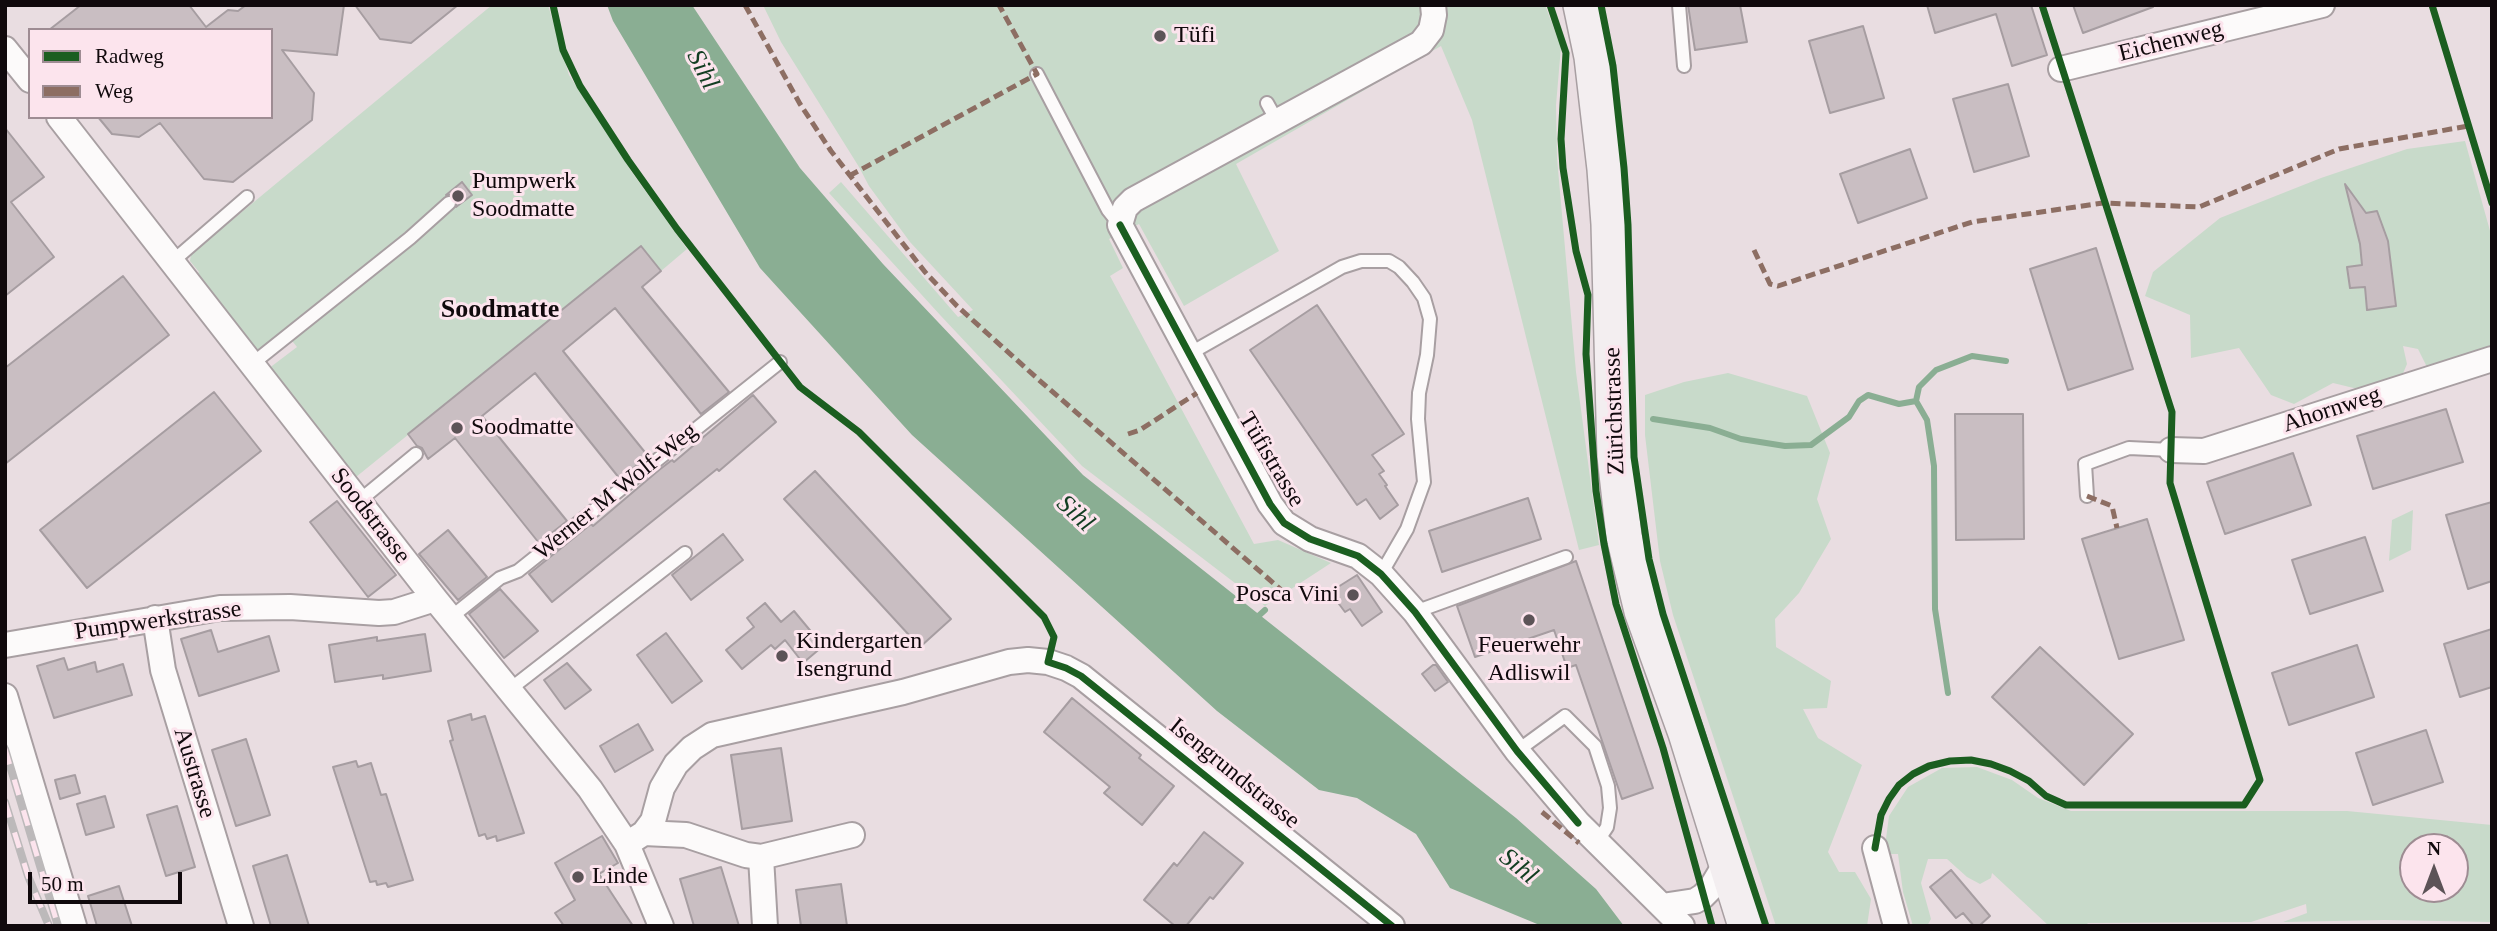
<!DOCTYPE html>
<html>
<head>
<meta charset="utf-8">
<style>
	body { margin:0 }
	#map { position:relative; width:2497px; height:931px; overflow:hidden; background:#e9dde1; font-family:"Times New Roman",serif }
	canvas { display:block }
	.frame { position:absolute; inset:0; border:7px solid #10090c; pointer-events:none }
	.legend { position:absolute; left:28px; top:28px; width:245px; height:91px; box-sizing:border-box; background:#fce4ed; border:2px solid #9e8c93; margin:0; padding:9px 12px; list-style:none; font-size:21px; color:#10090c }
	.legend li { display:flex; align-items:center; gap:14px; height:35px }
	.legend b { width:35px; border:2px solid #9e8c93 }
	.north { position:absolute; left:2399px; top:833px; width:70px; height:70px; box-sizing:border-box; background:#fce4ed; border:2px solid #9e8c93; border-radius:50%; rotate:0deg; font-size:19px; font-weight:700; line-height:28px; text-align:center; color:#10090c }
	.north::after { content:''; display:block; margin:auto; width:24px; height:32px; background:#5c5357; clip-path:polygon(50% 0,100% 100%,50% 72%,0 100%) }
	.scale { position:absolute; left:28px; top:872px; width:154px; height:32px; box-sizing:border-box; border:4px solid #10090c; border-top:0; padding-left:9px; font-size:21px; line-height:24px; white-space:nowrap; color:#10090c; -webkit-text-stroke:5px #fce4ed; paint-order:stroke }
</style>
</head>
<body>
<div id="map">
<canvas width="2497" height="931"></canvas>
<div class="frame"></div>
<ul class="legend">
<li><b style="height:9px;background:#1b5e20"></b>Radweg</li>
<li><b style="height:9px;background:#8d6e63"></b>Weg</li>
</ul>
<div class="north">N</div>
<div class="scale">50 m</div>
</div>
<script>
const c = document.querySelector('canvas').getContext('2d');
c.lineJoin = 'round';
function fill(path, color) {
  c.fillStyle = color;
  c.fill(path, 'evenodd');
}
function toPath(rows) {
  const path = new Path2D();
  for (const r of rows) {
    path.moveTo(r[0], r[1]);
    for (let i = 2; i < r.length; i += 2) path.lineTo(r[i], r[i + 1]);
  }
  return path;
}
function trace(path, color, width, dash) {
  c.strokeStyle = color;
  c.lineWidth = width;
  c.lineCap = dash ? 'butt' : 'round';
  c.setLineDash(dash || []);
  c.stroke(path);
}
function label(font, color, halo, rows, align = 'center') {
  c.font = font + ' "Times New Roman",serif';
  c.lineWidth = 6;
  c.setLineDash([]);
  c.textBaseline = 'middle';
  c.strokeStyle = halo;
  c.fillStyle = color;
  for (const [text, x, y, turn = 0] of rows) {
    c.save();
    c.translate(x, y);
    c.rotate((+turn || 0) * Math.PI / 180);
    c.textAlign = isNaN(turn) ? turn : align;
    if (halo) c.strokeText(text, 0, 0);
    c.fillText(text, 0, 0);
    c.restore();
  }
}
const green = toPath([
	[492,5,548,5,569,75,631,171,687,249,661,271,641,246,356,477,268,369,297,347,285,332,257,354,195,276,199,272,190,261,191,254],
	[763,5,1545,5,1561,47,1556,105,1557,158,1576,372,1599,545,1579,550,1472,120,1441,46,1236,164,1279,251,1184,306,1139,224,1109,239,1123,268,1110,276,1254,544,1278,540,1331,563,1265,606,1082,466,941,316,829,193,841,182,958,317,973,310,910,242,869,186,859,167,781,42],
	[2465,141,2492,238,2492,350,2429,371,2418,349,2403,346,2407,364,2401,378,2362,390,2333,383,2294,404,2271,395,2239,348,2191,358,2190,315,2145,296,2153,272,2220,218,2321,178,2407,149],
	[1728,373,1807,396,1830,453,1817,499,1831,539,1799,593,1775,619,1776,647,1831,681,1827,708,1803,709,1818,738,1862,765,1828,852,1839,872,1855,872,1871,899,1867,926,1776,926,1673,615,1660,561,1645,435,1645,395,1684,382],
	[2413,510,2411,550,2389,561,2392,520],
	[1977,767,2012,780,2038,798,2071,811,2347,811,2492,825,2492,922,2385,920,2283,922,2307,913,2306,904,2251,922,2088,923,2085,926,2049,926,1992,873,1991,878,1980,884,1967,877,1947,859,1928,859,1921,883,1931,919,1927,926,1913,926,1903,892,1898,854,1884,854,1889,816,1908,787,1942,768],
	[2413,847,2455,847,2455,889,2413,889]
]);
const water = toPath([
	[607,5,692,5,800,168,883,264,1083,475,1516,818,1596,889,1624,926,1542,926,1450,888,1416,834,1357,798,1319,790,1217,711,912,435,760,268,613,21]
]);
const stream = toPath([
	[1916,401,1927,420,1934,466,1935,609,1948,693],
	[1653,419,1710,428,1741,439,1785,446,1811,445,1849,417,1859,401,1868,395,1899,404,1916,401,1919,387,1936,370,1972,356,2006,361],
	[1254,620,1265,610]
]);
const building = toPath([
	[81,5,189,5,206,27,228,10,238,11,246,5,344,5,337,55,282,50,314,93,312,120,233,182,204,179,160,123,139,137,112,134,98,117,271,117,271,30,49,30,81,5],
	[355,5,458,5,411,43,380,39,355,5],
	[1688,5,1740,5,1747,42,1695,50,1688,5],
	[1927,5,2031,5,2047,55,2012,66,1996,14,1935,33,1927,5],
	[2073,5,2152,5,2153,7,2083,33,2073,5],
	[1863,26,1884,98,1830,113,1809,41,1863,26],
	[2008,84,2029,156,1974,172,1953,99,2008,84],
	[5,128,44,177,11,202,54,257,5,296,5,128],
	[1910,149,1927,198,1858,223,1840,174,1910,149],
	[462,182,472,195,456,207,456,198,451,195,446,195,462,182],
	[2345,184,2366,213,2377,211,2388,241,2396,306,2367,310,2365,287,2350,288,2347,267,2362,265,2360,244,2345,184],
	[641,246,661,271,642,287,729,392,701,414,615,308,563,351,648,456,620,479,535,373,482,416,567,521,539,543,455,438,428,459,422,448,417,446,408,434,641,246],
	[2096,248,2133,369,2068,390,2030,269,2096,248],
	[123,276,169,335,5,464,5,368,123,276],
	[1317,305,1404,434,1372,455,1384,471,1379,474,1387,485,1385,486,1398,505,1380,519,1366,499,1357,505,1250,350,1317,305],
	[214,392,261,451,87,588,40,530,214,392],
	[753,395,776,422,719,471,717,469,552,602,529,574,591,524,593,526,659,470,672,460,674,462,753,395],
	[2446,409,2463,462,2373,489,2357,436,2446,409],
	[1955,414,2023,414,2024,539,1956,540,1955,414],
	[2293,453,2311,505,2225,534,2207,482,2293,453],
	[815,471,951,619,920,647,784,499,815,471],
	[1528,498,1541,539,1442,572,1429,531,1528,498],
	[337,501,396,575,368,597,310,522,337,501],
	[2492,502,2492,581,2468,589,2446,515,2492,502],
	[2147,519,2184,640,2119,659,2082,539,2147,519],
	[448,530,487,577,458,600,419,554,448,530],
	[723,534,743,560,691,600,672,575,723,534],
	[2365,537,2383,591,2310,614,2292,560,2365,537],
	[1576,561,1653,788,1622,799,1576,665,1567,668,1554,630,1475,657,1457,606,1576,561],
	[1357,575,1382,612,1362,626,1350,609,1345,612,1330,592,1357,575],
	[500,589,538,631,504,658,469,614,500,589],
	[765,603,781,622,794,611,823,646,803,663,785,640,775,649,771,645,742,669,726,650,754,627,747,618,765,603],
	[2492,629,2492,687,2460,697,2444,644,2492,629],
	[211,630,218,652,269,636,279,671,199,696,181,639,211,630],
	[666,633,702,681,672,703,637,655,666,633],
	[425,634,431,671,383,679,383,675,335,682,329,645,377,637,377,641,425,634],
	[2357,645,2374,697,2289,725,2272,673,2357,645],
	[2040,647,2133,734,2084,785,1992,697,2040,647],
	[64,658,68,670,95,662,97,672,123,664,132,695,54,718,37,666,64,658],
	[567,663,591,690,565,709,544,680,567,663],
	[1433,665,1436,665,1448,682,1435,691,1422,674,1433,665],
	[1072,698,1141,755,1139,758,1174,786,1142,825,1104,793,1110,787,1044,732,1072,698],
	[471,714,472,720,485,716,524,833,497,841,496,836,487,839,485,834,479,836,450,741,453,740,448,721,471,714],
	[638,724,653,750,615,772,600,746,638,724],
	[2426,730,2443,782,2373,805,2356,753,2426,730],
	[246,739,270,815,236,826,212,750,246,739],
	[781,748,792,821,742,829,731,755,781,748],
	[356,761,358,767,371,763,381,795,386,794,413,880,388,887,386,883,377,885,376,881,370,882,333,767,356,761],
	[75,775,80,793,60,799,55,780,75,775],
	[105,796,114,827,86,835,77,804,105,796],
	[177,806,195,867,166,876,147,815,177,806],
	[1204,832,1243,863,1213,899,1210,897,1186,926,1175,926,1144,900,1174,863,1177,866,1204,832],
	[602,836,618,863,599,874,633,926,564,926,555,913,575,900,555,863,602,836],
	[287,855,309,926,271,926,253,866,287,855],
	[721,867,739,926,694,926,680,879,721,867],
	[1951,870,1990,916,1979,926,1974,926,1963,913,1956,918,1930,887,1951,870],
	[841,884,847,926,801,926,796,890,841,884],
	[119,886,132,926,97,926,88,896,119,886]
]);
const lane = toPath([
	[1679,5,1684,66],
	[1037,74,1108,210,1120,225],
	[1267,103,1277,121],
	[173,261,247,197],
	[1189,354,1342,267,1361,261,1389,261,1399,267,1413,282,1424,298,1430,319,1427,355,1419,393,1418,419,1424,482,1407,529,1381,574],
	[252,364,410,238,449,203],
	[2087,496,2085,464,2129,448,2171,450],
	[359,501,416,454],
	[1415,612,1566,557],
	[450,618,500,578,518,571,780,362],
	[509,690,685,553],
	[1517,751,1565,716,1595,746,1608,786,1610,808,1607,827,1597,842]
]);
const street = toPath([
	[1433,5,1434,15,1431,30,1421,43,1133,200,1125,208,1120,225,1270,504,1284,523,1310,539,1358,556,1381,574,1415,612,1517,751,1578,823,1682,926],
	[5,49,30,80],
	[2061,69,2322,5],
	[59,117,435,599,590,789,627,844,661,926],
	[2171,450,2204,451,2492,359],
	[155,618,163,670,241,926],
	[5,645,220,608,290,607,379,613,394,612,435,599],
	[5,696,74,926],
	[644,833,686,835,746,855,761,857,852,835],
	[627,844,644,833,653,821,662,788,676,764,692,748,712,735,903,692,1009,662,1028,660,1048,662,1066,668,1081,676,1392,926],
	[1875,848,1896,926],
	[761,857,765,926],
	[1662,906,1695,901,1703,896,1711,888,1726,863]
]);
const secondary = toPath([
	[1581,5,1592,57,1605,169,1609,224,1615,456,1624,536,1642,611,1686,733,1746,926]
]);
const rail = toPath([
	[5,749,58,926],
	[5,802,28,876,49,926]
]);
const quiet = toPath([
	[745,5,800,104,831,151,925,272,957,306,1039,380,1286,594],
	[849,176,1037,74,999,5],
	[1754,250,1770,284,1778,286,1972,222,2103,203,2199,207,2339,149,2468,126],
	[1128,434,1140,430,1197,393],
	[2087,496,2112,506,2117,528],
	[1542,812,1579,843]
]);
const cycleway = toPath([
	[553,5,563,50,580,86,628,160,677,229,800,387,859,432,1044,617,1054,637,1048,662,1066,668,1081,676,1392,926],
	[1550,5,1566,53,1561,139,1563,168,1576,251,1588,295,1586,354,1596,491,1604,544,1616,604,1663,748,1712,926],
	[1601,5,1613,66,1624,168,1628,225,1634,457,1649,559,1663,614,1766,926],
	[2432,5,2492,203],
	[1120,225,1270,504,1284,523,1310,539,1358,556,1381,574,1415,612,1517,751,1578,823],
	[1875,848,1881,815,1889,799,1899,785,1913,774,1929,766,1950,761,1971,760,1991,764,2010,771,2029,781,2046,796,2066,805,2244,805,2260,780,2170,483,2172,412,2042,5]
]);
const markers = [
	[1160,36,7,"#5c5357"],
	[458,196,7,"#5c5357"],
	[457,428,7,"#5c5357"],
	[1353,595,7,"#5c5357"],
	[1529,620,7,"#5c5357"],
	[782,656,7,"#5c5357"],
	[578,877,7,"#5c5357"]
];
const poiNames = [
	["Tüfi",1174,36],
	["Pumpwerk",472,182],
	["Soodmatte",472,210],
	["Soodmatte",471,428],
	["Posca Vini",1339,595,"right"],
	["Kindergarten",796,642],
	["Isengrund",796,670],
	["Feuerwehr",1529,646,"center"],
	["Adliswil",1529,674,"center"],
	["Linde",592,877]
];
const streetNames = [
	["Eichenweg",2171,42,-14],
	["Ahornweg",2332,410,-18],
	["Zürichstrasse",1615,411,-92],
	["Tüfistrasse",1271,460,59],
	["Werner M Wolf-Weg",616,492,-39],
	["Soodstrasse",370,516,52],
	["Pumpwerkstrasse",158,621,-8],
	["Austrasse",194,773,73],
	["Isengrundstrasse",1234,774,39]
];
const waterNames = [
	["Sihl",702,70,63],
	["Sihl",1075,514,43],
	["Sihl",1518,867,39]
];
const neighbourhoodNames = [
	["Soodmatte",500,310]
];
fill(green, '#c8daca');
fill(water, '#8aae93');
trace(stream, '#8aae93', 6);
fill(building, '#c9bec2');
trace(building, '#a69da1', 2);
trace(lane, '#a89fa2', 16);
trace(street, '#a89fa2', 28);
trace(secondary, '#a89fa2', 38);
trace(lane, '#fcfafa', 12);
trace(street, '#fcfafa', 24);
trace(secondary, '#f3eef0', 35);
trace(rail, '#bcb9ba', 8);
trace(rail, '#fce4ed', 5, [16]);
trace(quiet, '#8d6e63', 5, [10, 5]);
trace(cycleway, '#1b5e20', 7);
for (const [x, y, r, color] of markers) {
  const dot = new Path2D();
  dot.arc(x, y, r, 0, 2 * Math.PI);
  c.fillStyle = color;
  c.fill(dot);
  trace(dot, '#fce4ed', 2.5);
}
label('24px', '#10090c', '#fce4ed', poiNames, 'left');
label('24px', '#10090c', '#fce4ed', streetNames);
label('italic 26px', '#123e22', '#fce4ed', waterNames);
label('bold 26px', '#10090c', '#fce4ed', neighbourhoodNames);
</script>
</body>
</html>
